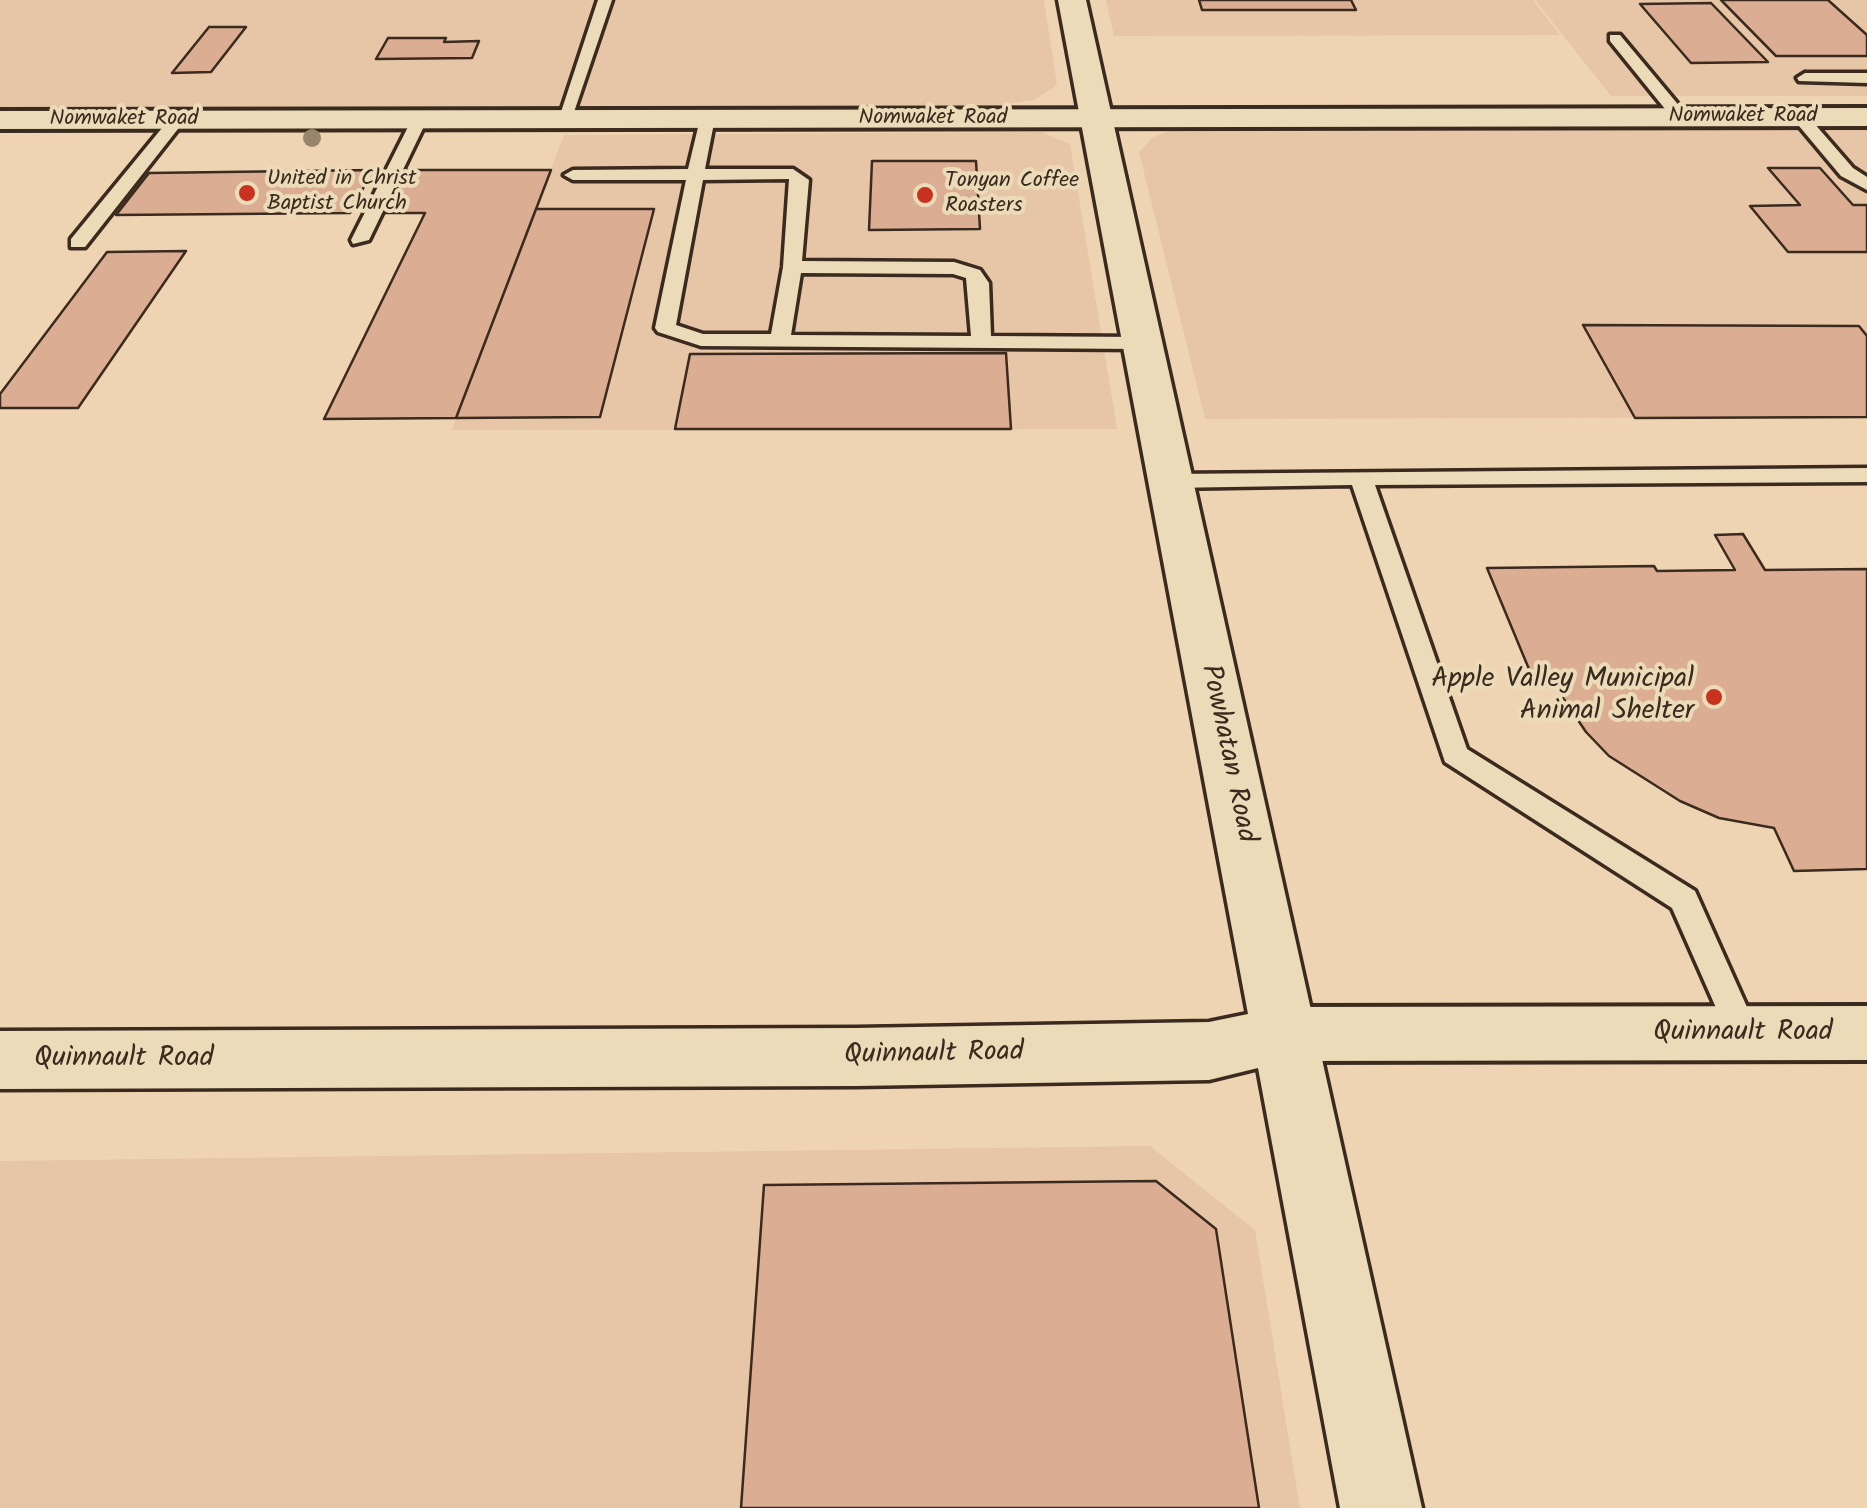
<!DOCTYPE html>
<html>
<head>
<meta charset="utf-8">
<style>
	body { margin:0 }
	canvas { display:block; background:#efd4b3 }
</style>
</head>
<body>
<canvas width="1867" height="1508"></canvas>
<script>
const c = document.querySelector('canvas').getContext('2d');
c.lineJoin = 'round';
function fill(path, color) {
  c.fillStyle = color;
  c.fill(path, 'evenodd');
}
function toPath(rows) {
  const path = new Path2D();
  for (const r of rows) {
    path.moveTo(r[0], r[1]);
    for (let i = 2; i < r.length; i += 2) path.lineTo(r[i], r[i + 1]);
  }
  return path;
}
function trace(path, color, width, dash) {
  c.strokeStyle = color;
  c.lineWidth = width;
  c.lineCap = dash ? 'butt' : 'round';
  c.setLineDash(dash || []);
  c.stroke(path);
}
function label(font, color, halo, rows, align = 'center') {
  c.font = font + ' Kalam,sans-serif';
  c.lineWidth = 8;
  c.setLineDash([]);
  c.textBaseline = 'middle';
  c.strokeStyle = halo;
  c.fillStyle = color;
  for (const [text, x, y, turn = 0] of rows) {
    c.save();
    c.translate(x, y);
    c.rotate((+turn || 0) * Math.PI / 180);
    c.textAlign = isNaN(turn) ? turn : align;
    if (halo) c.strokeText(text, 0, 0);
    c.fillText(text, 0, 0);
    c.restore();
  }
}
const built = toPath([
	[0,0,1044,0,1057,85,1034,100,1001,105,0,107],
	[1106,0,1533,0,1560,35,1114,36],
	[1535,0,1867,0,1867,96,1611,96],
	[1176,128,1867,129,1867,417,1205,419,1139,152,1152,138],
	[1041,132,1070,144,1117,429,452,430,564,135],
	[1150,1146,1255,1230,1300,1508,0,1508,0,1161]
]);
const building = toPath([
	[1199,0,1351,0,1356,10,1202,10,1199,0],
	[1721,0,1828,0,1867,35,1867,56,1776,56,1721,0],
	[1711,3,1768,62,1691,63,1640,4,1711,3],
	[209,27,246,27,211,72,172,73,209,27],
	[388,38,446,38,444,42,479,41,472,58,376,59,388,38],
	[872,161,976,161,980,229,869,230,872,161],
	[1768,168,1820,168,1853,205,1867,205,1867,252,1788,252,1750,206,1800,205,1768,168],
	[373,170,350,213,116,215,149,173,373,170],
	[406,170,551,170,456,418,324,419,425,213,384,213,406,170],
	[536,209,654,209,600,417,456,418,536,209],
	[186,251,78,408,0,408,0,394,107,252,186,251],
	[1583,325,1859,326,1867,336,1867,417,1635,418,1583,325],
	[1006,353,1011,429,675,429,690,354,1006,353],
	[1743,534,1765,570,1867,569,1867,869,1794,871,1774,828,1719,818,1680,801,1609,756,1586,732,1555,686,1528,687,1523,674,1531,674,1487,568,1654,566,1657,571,1735,570,1715,535,1743,534],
	[1156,1181,1216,1229,1259,1508,741,1508,764,1185,1156,1181]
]);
const service = toPath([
	[598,0,612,0,572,118,558,121,598,0],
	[1610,35,1620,35,1686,114,1686,120,1674,120,1610,41,1610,35],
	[1805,73,1867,73,1867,83,1799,81,1797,78,1805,73],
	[1794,114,1806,114,1853,168,1867,177,1867,190,1841,176,1794,120,1794,114],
	[414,115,428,118,369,240,353,244,351,240,414,115],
	[701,115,715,118,705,169,793,169,809,180,802,261,954,262,980,270,989,283,991,336,1142,337,1152,343,1142,349,701,346,658,332,655,328,686,180,573,180,564,175,573,170,688,169,701,115],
	[789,179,783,267,771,334,703,334,676,325,703,180,789,179],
	[801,273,953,274,966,278,971,336,791,335,801,273],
	[171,117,185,120,85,247,71,247,71,239,171,117],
	[1867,468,1867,482,1375,485,1467,749,1695,891,1759,1034,1754,1044,1743,1048,1732,1044,1672,908,1445,762,1352,485,1170,488,1159,481,1170,474,1867,468]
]);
const minor = toPath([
	[1867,108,1867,126,0,129,0,111,1867,108],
	[1867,1006,1867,1060,1284,1061,1262,1053,1253,1034,1262,1015,1284,1007,1867,1006]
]);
const tertiary = toPath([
	[1058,0,1086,0,1422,1508,1340,1508,1258,1068,1209,1080,856,1086,0,1089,0,1031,856,1028,1209,1022,1248,1014,1058,0]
]);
const trees = [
	[312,138]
];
const markers = [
	[247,193,10,"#c8321e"],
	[925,195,10,"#c8321e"],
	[1714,697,10,"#c8321e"]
];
const farStreetnames = [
	["Nomwaket Road",1743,117],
	["Nomwaket Road",933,119],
	["Nomwaket Road",124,120]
];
const farPoinames = [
	["United in Christ",267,180],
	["Baptist Church",267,205],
	["Tonyan Coffee",945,182],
	["Roasters",945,207]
];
const poiNames = [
	["Apple Valley Municipal",1694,681],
	["Animal Shelter",1694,713]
];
const streetNames = [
	["Powhatan Road",1226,754,78],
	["Quinnault Road",1743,1034],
	["Quinnault Road",934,1056,-1],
	["Quinnault Road",124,1060]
];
fill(built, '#e6c6a6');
fill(building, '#dbae93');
trace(building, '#3b2a1e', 2.5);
trace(service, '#3b2a1e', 7);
trace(minor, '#3b2a1e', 8);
trace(tertiary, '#3b2a1e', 7);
fill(service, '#ecdbb8');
fill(minor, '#ecdbb8');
fill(tertiary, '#ecdbb8');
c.fillStyle = '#96856a';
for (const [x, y] of trees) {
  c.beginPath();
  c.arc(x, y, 9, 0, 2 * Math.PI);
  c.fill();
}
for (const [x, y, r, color] of markers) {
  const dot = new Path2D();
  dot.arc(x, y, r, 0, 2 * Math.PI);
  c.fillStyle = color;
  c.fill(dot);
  trace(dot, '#ecdbb8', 4);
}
label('22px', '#3b2a1e', '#ecdbb8', farStreetnames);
label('22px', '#3b2a1e', '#ecdbb8', farPoinames, 'left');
label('28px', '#3b2a1e', '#ecdbb8', poiNames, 'right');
label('28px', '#3b2a1e', '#ecdbb8', streetNames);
</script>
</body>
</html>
